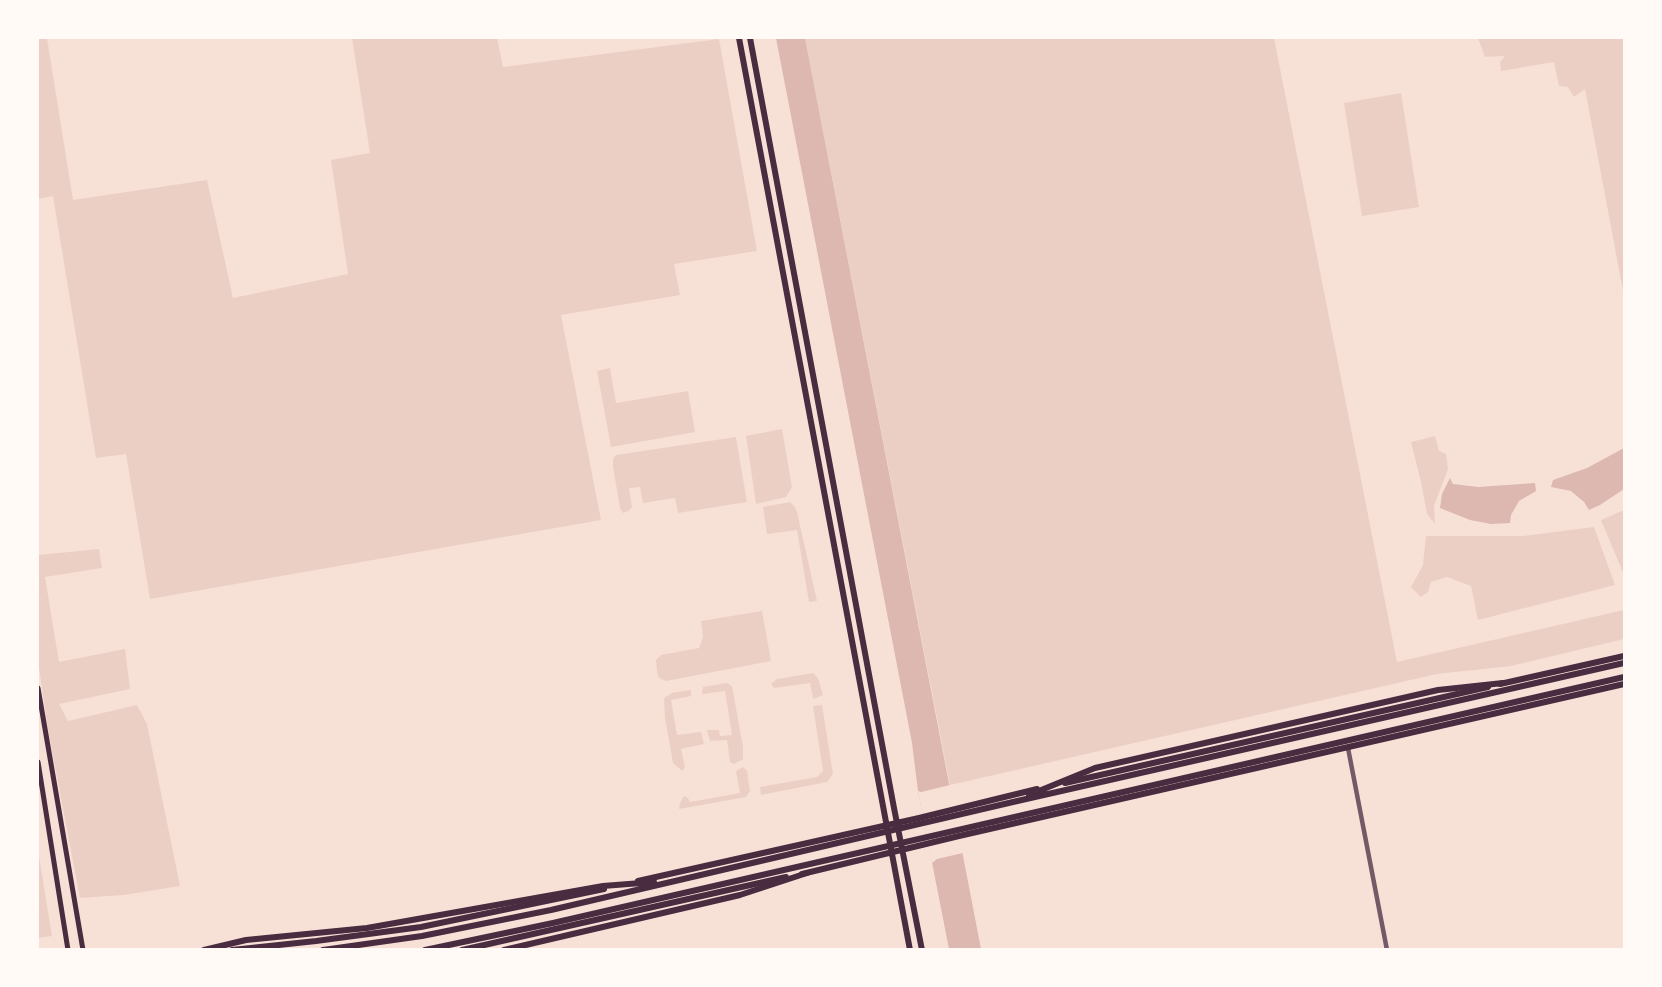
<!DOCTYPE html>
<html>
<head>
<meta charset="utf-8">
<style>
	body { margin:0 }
	#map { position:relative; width:1662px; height:987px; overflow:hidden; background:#f7e1d7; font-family:Overpass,sans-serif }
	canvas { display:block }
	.frame { position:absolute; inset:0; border:39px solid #fffaf5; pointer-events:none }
</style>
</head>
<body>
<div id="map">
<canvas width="1662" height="987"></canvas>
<div class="frame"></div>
</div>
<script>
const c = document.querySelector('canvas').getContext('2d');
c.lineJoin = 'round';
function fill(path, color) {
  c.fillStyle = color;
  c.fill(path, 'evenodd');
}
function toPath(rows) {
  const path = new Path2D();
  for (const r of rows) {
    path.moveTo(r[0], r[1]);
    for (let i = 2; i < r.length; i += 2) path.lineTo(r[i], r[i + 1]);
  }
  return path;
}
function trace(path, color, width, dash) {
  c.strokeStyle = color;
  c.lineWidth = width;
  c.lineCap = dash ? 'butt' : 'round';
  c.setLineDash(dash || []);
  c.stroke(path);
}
const green = toPath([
	[38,38,47,38,73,200,207,180,233,298,348,274,331,160,370,153,352,38,497,38,503,67,719,39,757,251,674,264,680,295,561,315,601,520,150,599,126,454,96,458,53,196,38,199],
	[805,38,1274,38,1397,662,1624,610,1624,639,1511,666,1437,674,950,785],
	[1478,38,1624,38,1624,296,1585,89,1574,97,1568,87,1559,86,1554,62,1501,71,1500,62,1505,56,1485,57],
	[1401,93,1419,207,1362,216,1344,103],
	[610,368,616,403,688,391,695,432,611,447,597,371],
	[782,429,792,487,786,497,756,504,746,436],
	[1435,436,1439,451,1446,454,1448,469,1434,506,1435,524,1427,514,1421,482,1411,442],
	[736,437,747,502,678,513,675,498,643,503,640,487,629,488,632,507,628,511,623,513,620,508,613,467,613,459,616,455],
	[790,502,795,507,797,512,817,601,809,602,797,530,767,534,763,507],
	[1624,510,1624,575,1601,520],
	[1594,527,1615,585,1478,620,1471,586,1447,577,1431,582,1428,592,1421,597,1411,587,1423,565,1426,536,1523,536],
	[99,549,102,568,45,577,59,662,125,649,130,689,59,704,68,721,137,705,147,724,180,886,124,895,80,898,48,730,38,661,38,555],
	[762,611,771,661,666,681,659,678,657,671,656,660,661,655,699,648,703,637,701,621],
	[813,673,818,678,823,695,813,699,810,683,774,688,771,684,777,679],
	[727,683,732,686,743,747,743,759,734,764,730,762,727,740,710,741,707,730,719,730,720,736,732,735,725,691,702,694,703,687],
	[691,690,691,696,671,700,677,735,701,732,704,744,681,749,685,767,682,771,673,763,665,718,664,698,672,693],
	[822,705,833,774,827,782,761,795,760,787,817,777,823,771,813,706],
	[743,767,747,771,750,791,746,797,679,809,680,803,684,796,688,798,690,802,740,793,736,771],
	[38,850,52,936,38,938]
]);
const water = toPath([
	[776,38,805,38,981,949,949,949,918,791,912,743],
	[1624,448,1624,489,1600,505,1589,510,1584,502,1571,491,1551,487,1553,480,1587,468],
	[1450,478,1453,484,1478,487,1535,483,1536,491,1519,501,1511,515,1510,523,1491,524,1470,520,1440,508,1442,494]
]);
const pier = toPath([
	[950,785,963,853,937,859,932,863,918,791,921,792]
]);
const tertiary = toPath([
	[1348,748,1387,950]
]);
const secondary = toPath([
	[38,688,83,950],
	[38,762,68,950]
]);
const primary = toPath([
	[739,38,910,950],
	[750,38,894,808,922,950],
	[1500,684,1624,656],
	[1065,783,1488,687],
	[802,874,959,836,1624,684],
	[638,881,919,818,1037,789],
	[232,950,316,941,421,927,604,889],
	[462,950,786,877]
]);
const trunk = toPath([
	[1029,795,1095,768,1438,690,1503,683],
	[204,950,246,940,367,928,603,886,654,882],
	[323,950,422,936,551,910,1013,802,1624,663],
	[425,950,553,923,1624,677],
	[504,950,740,895,807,873]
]);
fill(green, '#ebcfc5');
fill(water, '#dcb8b0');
fill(pier, '#f7e1d7');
trace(tertiary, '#755966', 4.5);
trace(secondary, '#4a2c40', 5);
trace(primary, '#4a2c40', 6);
trace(trunk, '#4a2c40', 6);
</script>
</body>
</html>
